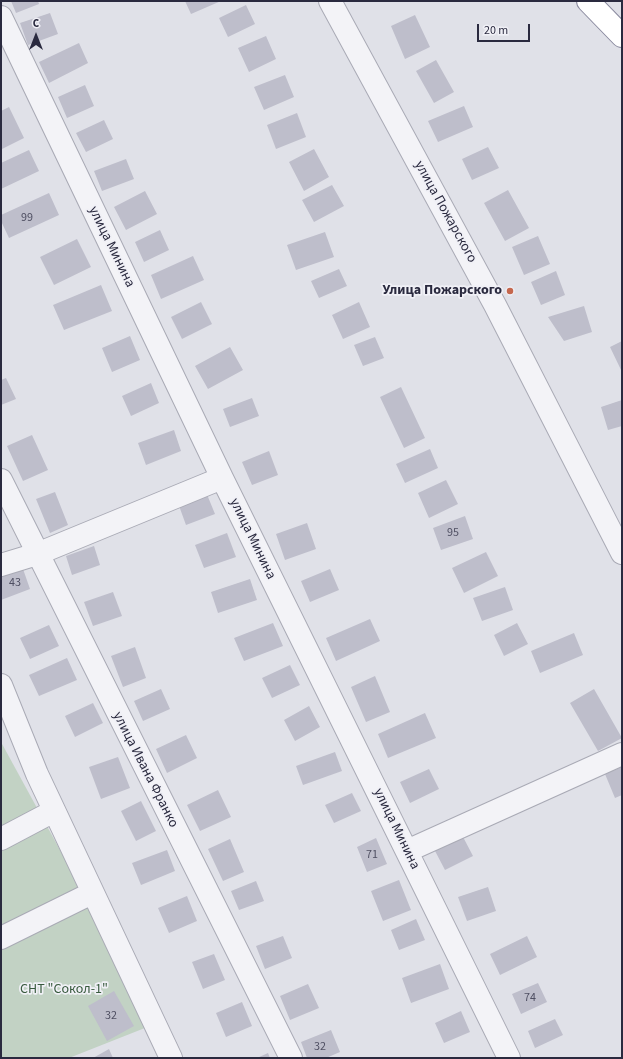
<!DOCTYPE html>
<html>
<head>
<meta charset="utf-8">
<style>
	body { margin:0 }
	#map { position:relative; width:623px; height:1059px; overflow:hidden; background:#e0e1e8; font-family:"Source Sans 3",sans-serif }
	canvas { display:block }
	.frame { position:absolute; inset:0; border:2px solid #2a2a3f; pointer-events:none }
	.north { position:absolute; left:16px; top:16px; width:40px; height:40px; -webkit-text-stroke:3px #f0f0f6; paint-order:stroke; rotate:0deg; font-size:11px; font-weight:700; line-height:16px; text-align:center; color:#2a2a3f }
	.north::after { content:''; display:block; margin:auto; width:14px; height:18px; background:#2a2a3f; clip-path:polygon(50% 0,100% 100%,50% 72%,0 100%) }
	.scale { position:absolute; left:477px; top:24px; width:53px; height:18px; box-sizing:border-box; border:2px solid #2a2a3f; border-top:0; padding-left:5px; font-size:12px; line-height:14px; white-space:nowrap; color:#2a2a3f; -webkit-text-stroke:3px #f0f0f6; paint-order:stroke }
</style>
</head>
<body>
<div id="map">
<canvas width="623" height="1059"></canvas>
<div class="frame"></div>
<div class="north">С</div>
<div class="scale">20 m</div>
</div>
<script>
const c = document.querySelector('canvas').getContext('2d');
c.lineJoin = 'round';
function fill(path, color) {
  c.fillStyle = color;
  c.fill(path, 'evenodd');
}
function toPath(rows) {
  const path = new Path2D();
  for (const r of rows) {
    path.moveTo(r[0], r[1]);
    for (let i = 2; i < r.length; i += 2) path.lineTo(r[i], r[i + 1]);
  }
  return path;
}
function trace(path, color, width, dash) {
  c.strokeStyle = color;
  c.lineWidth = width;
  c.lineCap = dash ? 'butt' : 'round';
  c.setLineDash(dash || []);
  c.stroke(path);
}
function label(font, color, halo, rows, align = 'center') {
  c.font = font + ' "Source Sans 3",sans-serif';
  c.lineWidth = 3.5;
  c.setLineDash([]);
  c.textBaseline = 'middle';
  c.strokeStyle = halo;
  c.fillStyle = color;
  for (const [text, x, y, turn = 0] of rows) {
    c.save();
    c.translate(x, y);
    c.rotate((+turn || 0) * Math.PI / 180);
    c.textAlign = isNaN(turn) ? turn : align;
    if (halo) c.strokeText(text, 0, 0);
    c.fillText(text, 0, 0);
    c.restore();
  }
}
const green = toPath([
	[1,742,155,1024,69,1058,1,1058]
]);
const building = toPath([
	[11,1,38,1,39,4,16,13],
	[185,1,221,1,191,14],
	[246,5,255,24,228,37,219,18],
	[50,13,58,34,28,45,20,23],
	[415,15,430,47,405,59,391,26],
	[266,36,276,59,249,72,238,48],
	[79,43,88,63,49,83,39,62],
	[436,60,454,92,434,103,416,71],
	[285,75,294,97,264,110,254,87],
	[85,85,94,106,67,118,58,97],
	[464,106,473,127,438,142,428,121],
	[9,107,24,138,2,149,1,111],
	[297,113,306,137,276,149,267,125],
	[104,120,113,139,86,152,76,133],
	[488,147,499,168,472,180,462,159],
	[314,149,329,177,304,191,289,162],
	[29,150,39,171,1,189,1,163],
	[126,159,134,179,102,191,94,171],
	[332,185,344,206,314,222,302,200],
	[508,190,529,228,505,241,484,203],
	[145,191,157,214,126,230,114,207],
	[49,193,59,215,9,238,1,221,1,215],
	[160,230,169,250,144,262,135,242],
	[325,232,334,257,296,270,287,245],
	[538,236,550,264,524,275,512,247],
	[77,239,91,267,54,285,40,257],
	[193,256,204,280,161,299,151,275],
	[339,269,347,286,319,298,311,281],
	[556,271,565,295,541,305,531,282],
	[101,285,112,311,64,330,53,305],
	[201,302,212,324,182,339,171,317],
	[359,302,370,327,343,339,332,315],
	[584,306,592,332,564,341,548,317],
	[130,336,140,360,112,372,102,348],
	[375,337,384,358,363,366,354,345],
	[622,341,622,372,610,347],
	[230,347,243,370,208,389,195,366],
	[6,378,16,399,1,405,1,380],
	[151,383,159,403,131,416,122,396],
	[401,387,425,438,404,448,380,397],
	[252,398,259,416,230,427,223,409],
	[622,400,622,426,608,430,601,407],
	[174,430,181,451,146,465,138,443],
	[32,435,48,470,23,481,7,446],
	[430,449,438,468,405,483,396,464],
	[269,451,278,475,252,485,242,462],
	[446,480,458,504,429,518,418,493],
	[55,492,68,525,50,533,36,499],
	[206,492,215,514,186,525,178,503],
	[465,516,473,539,441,550,433,528],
	[307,523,316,549,285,560,276,534],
	[227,533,236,557,204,568,195,545],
	[94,546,100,565,72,575,66,556],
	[486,552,498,576,464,593,452,568],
	[23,569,30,589,1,600,1,577],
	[330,569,339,590,310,602,301,581],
	[250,579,257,600,218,613,211,592],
	[505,587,513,610,482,621,473,598],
	[113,592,122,616,93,626,84,602],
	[370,619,380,641,336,661,326,638],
	[273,623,283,646,244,661,234,638],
	[517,623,528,644,504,656,494,635],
	[49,625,59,646,30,659,20,638],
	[574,633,583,655,540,673,531,651],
	[135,647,146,678,123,687,111,656],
	[67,658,77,680,39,696,29,675],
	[290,665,300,685,272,698,262,678],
	[375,676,390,712,366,722,351,687],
	[161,689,170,709,143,721,134,701],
	[594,689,622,738,598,751,570,703],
	[93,703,103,723,75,737,65,716],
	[309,706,320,727,295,741,284,720],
	[425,713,436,738,388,758,378,734],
	[186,735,197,758,167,773,156,749],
	[335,752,342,771,303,785,296,766],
	[118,757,130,788,101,799,89,767],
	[622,767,622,795,615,798,605,774],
	[429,769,439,789,410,803,400,782],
	[218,790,231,817,200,831,187,805],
	[352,793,361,811,334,823,325,805],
	[141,801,156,831,136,841,121,811],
	[462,835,473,856,445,870,434,849],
	[376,838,387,864,367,872,357,847],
	[230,839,244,872,223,881,208,849],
	[167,850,175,871,141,885,132,863],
	[399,880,411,910,383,921,371,891],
	[256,881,264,901,239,910,231,891],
	[488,887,496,911,467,921,458,897],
	[187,896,197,921,169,933,158,908],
	[416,919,425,940,399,950,391,930],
	[283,936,292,958,265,969,256,946],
	[527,936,537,957,500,975,490,954],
	[214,954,225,980,203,989,192,962],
	[440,964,449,989,411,1003,402,978],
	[538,983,547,1002,521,1014,512,994],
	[308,984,319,1008,290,1020,280,996],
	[114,991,134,1026,107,1041,88,1006],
	[242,1002,252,1026,226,1037,216,1013],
	[461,1011,470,1032,444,1043,435,1023],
	[555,1019,563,1035,535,1048,528,1031],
	[331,1030,340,1052,326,1058,307,1058,301,1042],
	[109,1049,113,1058,93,1058],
	[268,1053,270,1058,257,1058]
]);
const minor = toPath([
	[330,1,495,305,622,553],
	[1,17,222,478,509,1058],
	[1,480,291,1058],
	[1,565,37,554,222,478],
	[1,685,37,774,171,1058],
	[1,839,54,811],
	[407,851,622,754],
	[1,938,92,893]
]);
const highway = toPath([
	[588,1,622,36]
]);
const markers = [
	[510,291,4,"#c5674d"]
];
const numberNames = [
	["99",27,218],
	["95",453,533],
	["43",15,583],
	["71",372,855],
	["74",530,998],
	["32",111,1016],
	["32",320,1047]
];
const streetNames = [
	["улица Пожарского",445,212,61],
	["улица Минина",111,247,64],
	["улица Минина",252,539,64],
	["улица Ивана Франко",145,770,63],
	["улица Минина",396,829,64]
];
const poiNames = [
	["Улица Пожарского",502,291]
];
const parkNames = [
	["СНТ \"Сокол-1\"",64,990]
];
fill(green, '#c2d2c4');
fill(building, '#bebecb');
trace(minor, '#a9aab5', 24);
trace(highway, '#89899e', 24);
trace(minor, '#f3f3f7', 22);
trace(highway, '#fff', 22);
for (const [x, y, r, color] of markers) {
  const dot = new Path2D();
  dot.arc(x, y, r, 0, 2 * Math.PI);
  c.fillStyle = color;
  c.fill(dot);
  trace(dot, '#f0f0f6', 1.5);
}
label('12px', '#4f4f62', null, numberNames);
label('14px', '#2a2a3f', '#f0f0f6', streetNames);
label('bold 14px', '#2a2a3f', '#f0f0f6', poiNames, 'right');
label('14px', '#385a3e', '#f0f0f6', parkNames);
</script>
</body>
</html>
